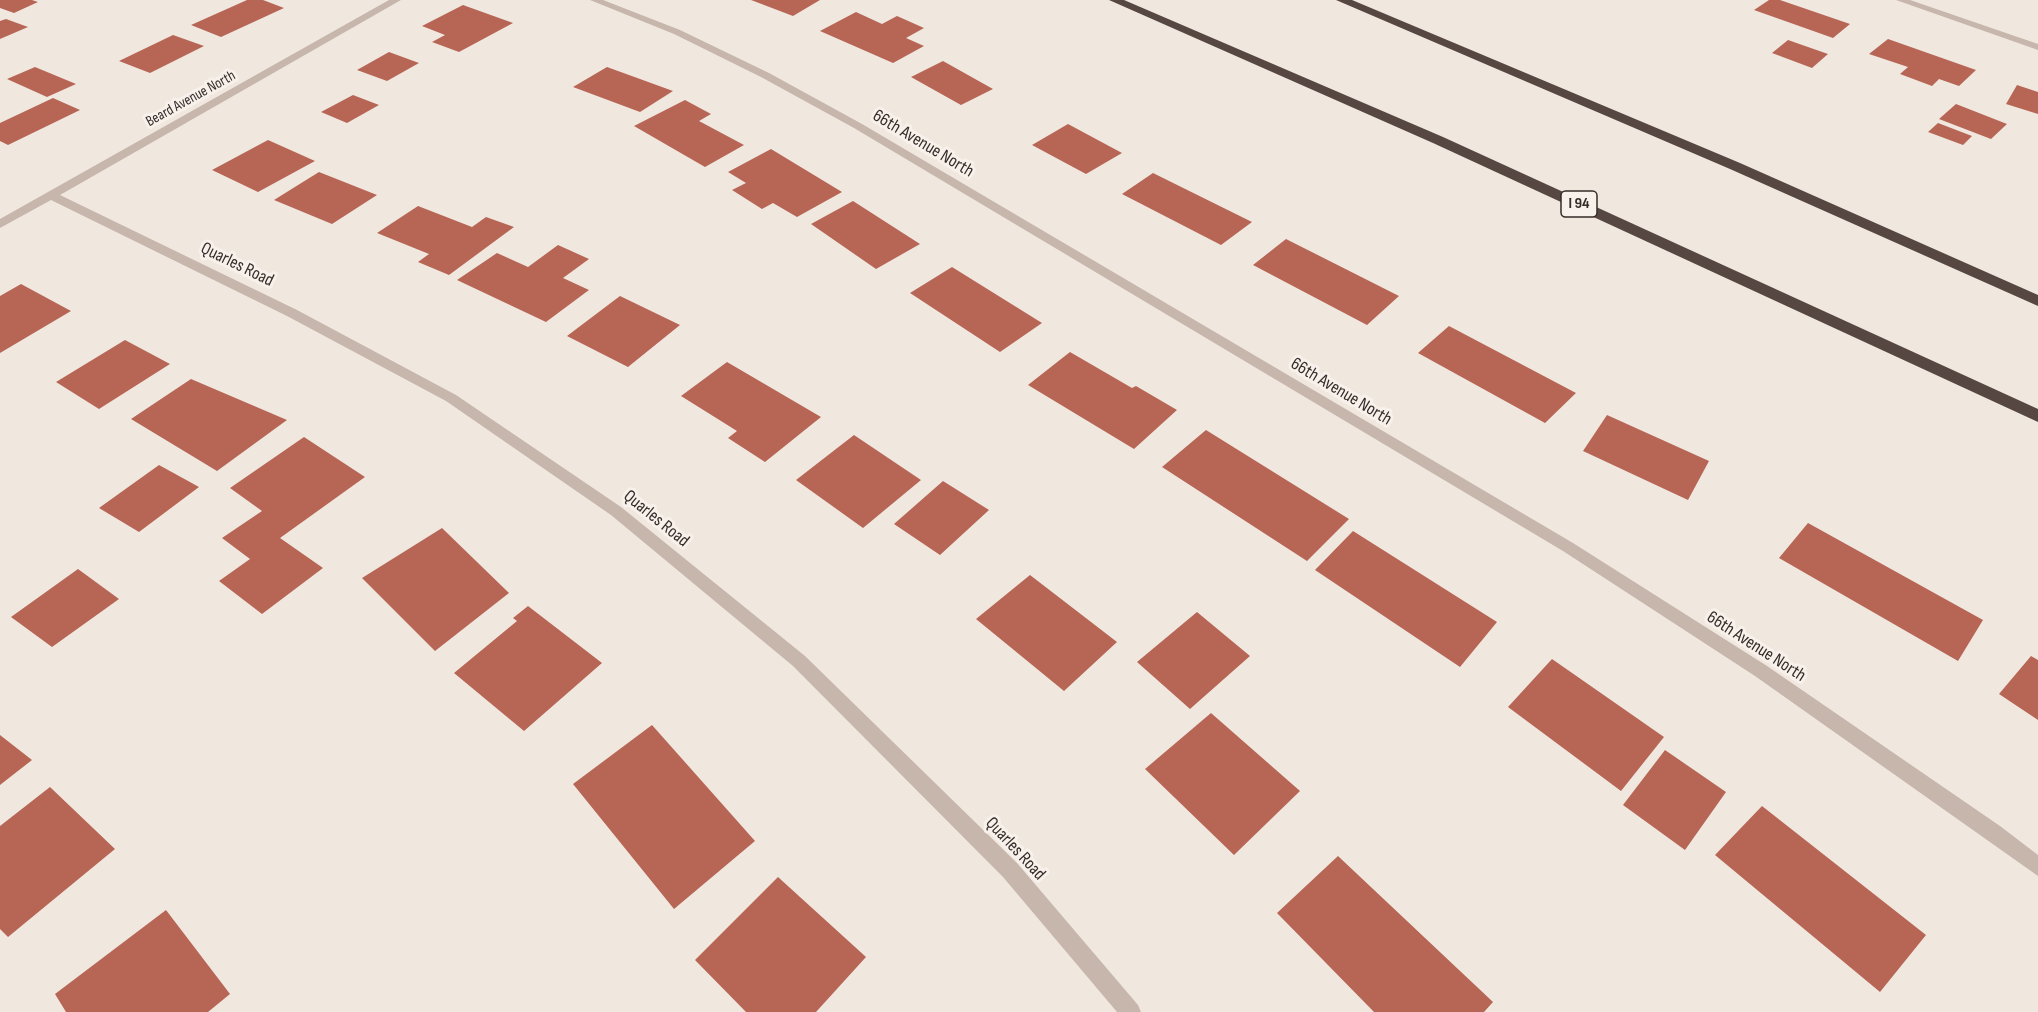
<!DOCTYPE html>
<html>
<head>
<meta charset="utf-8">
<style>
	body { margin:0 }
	canvas { display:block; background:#f0e7df }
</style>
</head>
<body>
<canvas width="2038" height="1012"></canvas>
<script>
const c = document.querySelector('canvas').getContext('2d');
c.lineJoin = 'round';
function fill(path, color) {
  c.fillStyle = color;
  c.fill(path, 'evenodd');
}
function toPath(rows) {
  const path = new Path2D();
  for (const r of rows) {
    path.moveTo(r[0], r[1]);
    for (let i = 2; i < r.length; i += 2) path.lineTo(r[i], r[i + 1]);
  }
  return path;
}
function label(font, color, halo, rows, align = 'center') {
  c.font = font + ' "Sofia Sans Condensed",sans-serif';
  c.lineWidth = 6;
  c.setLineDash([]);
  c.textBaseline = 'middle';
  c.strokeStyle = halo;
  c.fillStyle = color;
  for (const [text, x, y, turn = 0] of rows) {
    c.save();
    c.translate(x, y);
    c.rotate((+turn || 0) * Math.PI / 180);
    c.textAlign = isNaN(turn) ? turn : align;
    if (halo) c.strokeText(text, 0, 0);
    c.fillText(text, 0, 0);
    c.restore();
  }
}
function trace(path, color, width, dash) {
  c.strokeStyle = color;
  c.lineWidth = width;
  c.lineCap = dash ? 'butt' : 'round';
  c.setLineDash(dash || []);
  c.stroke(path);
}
const building = toPath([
	[0,0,32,0,38,2,14,13,0,8],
	[247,0,263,0,284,8,221,37,191,25],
	[751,0,820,0,793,16],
	[1769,0,1780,0,1850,24,1833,38,1754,10],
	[463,5,513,23,459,52,432,42,445,35,422,26],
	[856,12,882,24,897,16,924,28,906,38,924,46,893,63,820,31],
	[6,19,28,27,0,39,0,21],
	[173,35,204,46,150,73,119,61],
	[1888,39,1976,70,1959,86,1939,79,1932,86,1900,74,1908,67,1869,54],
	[1788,40,1828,54,1812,68,1772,53],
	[389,52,419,63,387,81,357,70],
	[943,61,993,89,961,105,911,77],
	[35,67,76,84,47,97,7,79],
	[607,67,673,91,640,112,573,87],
	[2017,85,2038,92,2038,114,2006,104],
	[353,95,379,105,347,123,321,112],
	[53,98,80,110,8,145,0,141,0,123],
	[685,100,711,114,699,121,744,145,705,167,634,126],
	[1956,104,2007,124,1991,139,1939,119],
	[1938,123,1972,136,1963,145,1928,132],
	[1068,124,1122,153,1086,174,1032,145],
	[268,140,315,161,258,192,212,170],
	[771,149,842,192,797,217,773,203,762,209,732,190,746,183,728,172],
	[319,172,377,195,332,224,274,200],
	[1153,173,1252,222,1221,245,1122,194],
	[853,201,920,244,876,269,811,224],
	[418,206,472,227,486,217,514,227,449,275,418,262,429,254,377,233],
	[1286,239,1399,296,1367,325,1253,265],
	[558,245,589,259,563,278,589,290,546,322,457,280,497,253,528,267],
	[952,267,1042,323,1000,352,910,293],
	[21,284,71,311,0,353,0,296],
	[620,296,680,325,628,367,567,336],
	[1449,326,1576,393,1545,423,1418,353],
	[125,340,170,364,99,409,56,382],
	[1070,352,1132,388,1136,386,1177,410,1134,449,1028,385],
	[727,362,821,417,765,462,728,438,737,431,681,396],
	[191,379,287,420,217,471,131,419],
	[1607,415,1709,461,1688,500,1583,451],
	[1206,430,1349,519,1307,561,1162,467],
	[854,435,921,480,863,528,796,480],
	[304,437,365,477,280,538,323,568,262,614,219,581,250,559,222,538,262,511,230,488],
	[159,465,199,487,139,532,99,508],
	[943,481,989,510,940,555,894,524],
	[1808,523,1983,620,1958,661,1779,558],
	[442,528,509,593,435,651,362,578],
	[1353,531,1497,622,1460,667,1315,570],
	[78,569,119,599,52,647,11,617],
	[1030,575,1117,642,1064,691,976,619],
	[528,606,602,663,524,731,454,673,517,621,513,618],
	[1197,612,1250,656,1190,709,1137,662],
	[2031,656,2038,660,2038,720,1999,694],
	[1552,659,1664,737,1621,791,1508,707],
	[1211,713,1300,791,1234,855,1145,769],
	[652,725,755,841,674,909,573,784],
	[0,735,32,760,0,785],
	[1665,750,1726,792,1685,850,1623,805],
	[50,787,115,849,8,937,0,929,0,826],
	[1762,806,1926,935,1880,992,1715,855],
	[1338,856,1493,1002,1484,1012,1374,1012,1277,913],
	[778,877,866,957,816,1012,746,1012,695,960],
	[166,910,230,994,208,1012,66,1012,55,994]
]);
const street = toPath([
	[389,0,401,0,60,195,297,310,456,395,621,507,805,656,1017,863,1138,1005,1141,1012,1117,1012,1003,877,793,666,611,515,446,401,287,316,51,200,0,228,0,219,389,0],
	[590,0,603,0,680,30,769,73,862,124,1573,543,1767,666,2000,826,2038,855,2038,876,1755,676,1563,551,854,128,761,77,674,34,590,0],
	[1896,0,1910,0,2038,44,2038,50,1896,0]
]);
const highway = toPath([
	[1109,0,1124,0,1443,137,2038,409,2038,422,1433,143,1109,0],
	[1336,0,1352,0,1740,163,2038,295,2038,306,1730,169,1336,0]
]);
const farStreetnames = [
	["Beard Avenue North",191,99,-29]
];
const shields = [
	[1579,204,36]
];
const shieldNames = [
	["I 94",1579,204]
];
const streetNames = [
	["66th Avenue North",923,144,31],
	["Quarles Road",237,265,26],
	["66th Avenue North",1341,392,31],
	["Quarles Road",656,519,39],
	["66th Avenue North",1756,647,33],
	["Quarles Road",1015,849,47]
];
fill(building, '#b76656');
fill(street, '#c7b6ac');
fill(highway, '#564743');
label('15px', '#362d2a', '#f8f1eb', farStreetnames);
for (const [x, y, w] of shields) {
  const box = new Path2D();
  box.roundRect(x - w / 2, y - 13, w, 26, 4.5);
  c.fillStyle = '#f8f1eb';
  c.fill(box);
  trace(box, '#362d2a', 1.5);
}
label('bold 16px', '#362d2a', null, shieldNames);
label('18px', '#362d2a', '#f8f1eb', streetNames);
</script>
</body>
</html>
